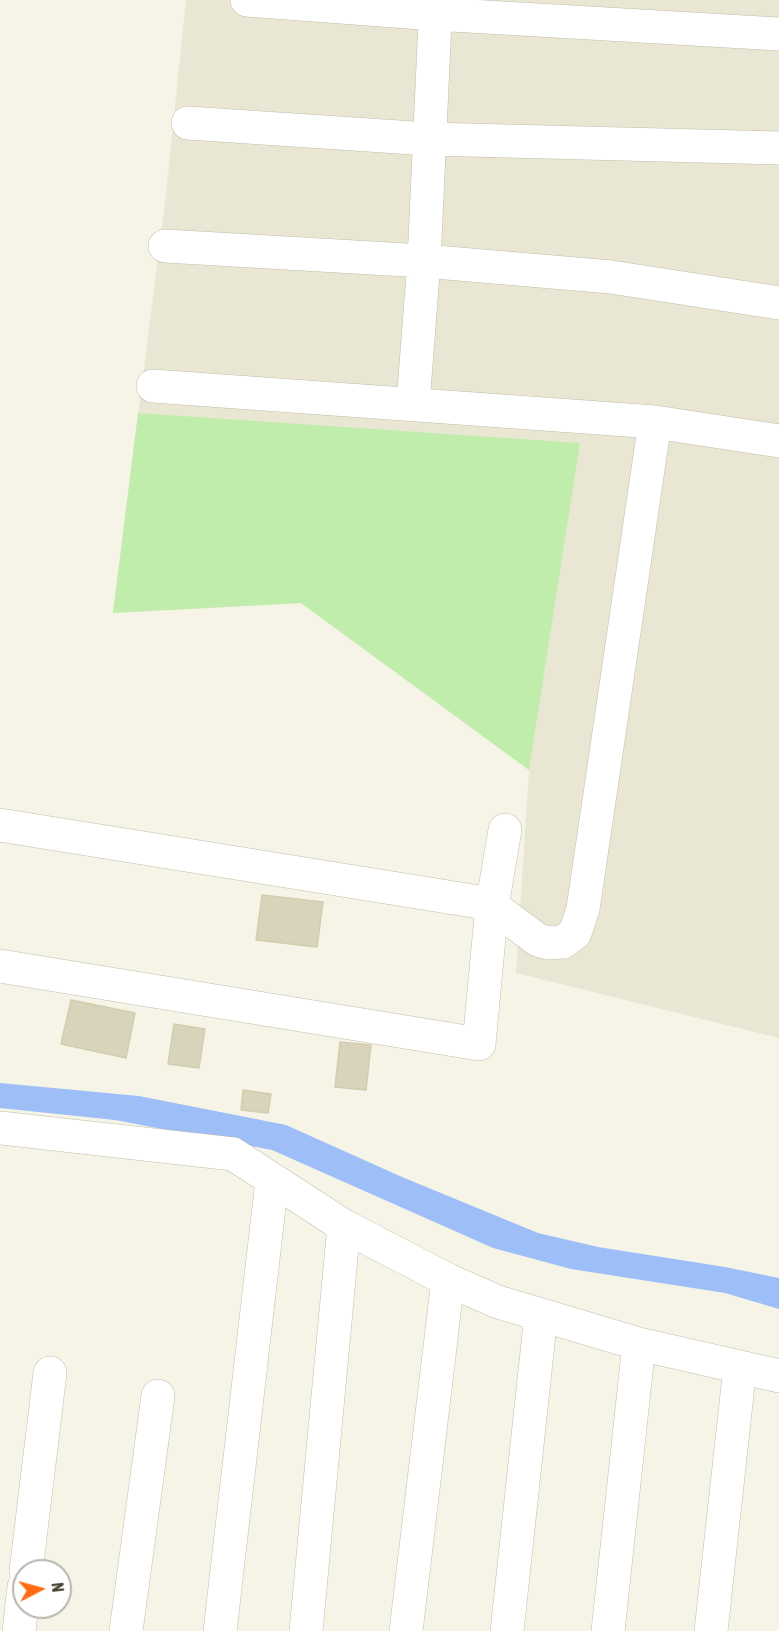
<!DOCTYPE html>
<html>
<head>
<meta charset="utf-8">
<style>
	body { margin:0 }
	#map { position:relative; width:779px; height:1631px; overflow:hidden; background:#f5f4e7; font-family:"Asap Condensed",sans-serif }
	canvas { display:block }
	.north { position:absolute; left:12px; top:1559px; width:60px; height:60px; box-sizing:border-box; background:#fff; border:2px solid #b6b5ae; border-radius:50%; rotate:84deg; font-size:16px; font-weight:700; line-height:24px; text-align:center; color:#494535 }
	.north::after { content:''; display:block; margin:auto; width:21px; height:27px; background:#ff6c14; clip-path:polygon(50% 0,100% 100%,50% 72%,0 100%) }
</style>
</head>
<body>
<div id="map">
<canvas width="779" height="1631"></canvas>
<div class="north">N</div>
</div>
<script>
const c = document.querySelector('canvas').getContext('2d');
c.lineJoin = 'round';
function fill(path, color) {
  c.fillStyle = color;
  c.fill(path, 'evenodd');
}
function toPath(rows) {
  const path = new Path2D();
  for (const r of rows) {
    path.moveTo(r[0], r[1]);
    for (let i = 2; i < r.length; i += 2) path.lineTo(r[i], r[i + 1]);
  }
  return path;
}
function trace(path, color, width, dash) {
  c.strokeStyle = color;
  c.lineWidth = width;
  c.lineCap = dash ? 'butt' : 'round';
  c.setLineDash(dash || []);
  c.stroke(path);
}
const residential = toPath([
	[186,0,779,0,779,1038,516,973,529,770,301,603,113,613,166,194]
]);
const green = toPath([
	[138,413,580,443,529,770,301,603,113,613]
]);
const water = toPath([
	[0,1083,139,1096,286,1125,402,1177,538,1233,598,1247,725,1267,779,1278,779,1309,725,1293,571,1269,493,1248,272,1150,115,1120,0,1108]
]);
const building = toPath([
	[262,895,323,902,317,947,256,940,262,895],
	[71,1000,135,1013,126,1058,61,1044,71,1000],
	[174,1024,205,1029,199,1068,168,1064,174,1024],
	[340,1042,371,1045,366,1090,335,1087,340,1042],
	[243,1090,271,1094,268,1113,241,1110,243,1090]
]);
const minor = toPath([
	[247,0,435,14,779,34],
	[188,123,429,139,779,148],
	[165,246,424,261,611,277,779,303],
	[153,386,655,422,779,441],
	[413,404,424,261,436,0],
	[0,825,479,902,492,906,538,940,549,943,563,942,575,933,583,909,655,422],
	[0,966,479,1044,492,906,505,830],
	[0,1128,233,1154,344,1226,448,1280,498,1302,639,1344,779,1376],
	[26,1571,50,1373],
	[19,1631,24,1587],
	[126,1631,158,1396],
	[220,1631,272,1181],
	[306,1631,344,1226],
	[406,1631,448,1280],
	[507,1631,541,1315],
	[608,1631,639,1344],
	[711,1631,740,1367]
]);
fill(residential, '#e9e7d4');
fill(green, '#c1edac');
fill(water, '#9ebef7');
fill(building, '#d8d3bb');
trace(building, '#d3cdae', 1.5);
trace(minor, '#c1bea8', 34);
trace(minor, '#fff', 33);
</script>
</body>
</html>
